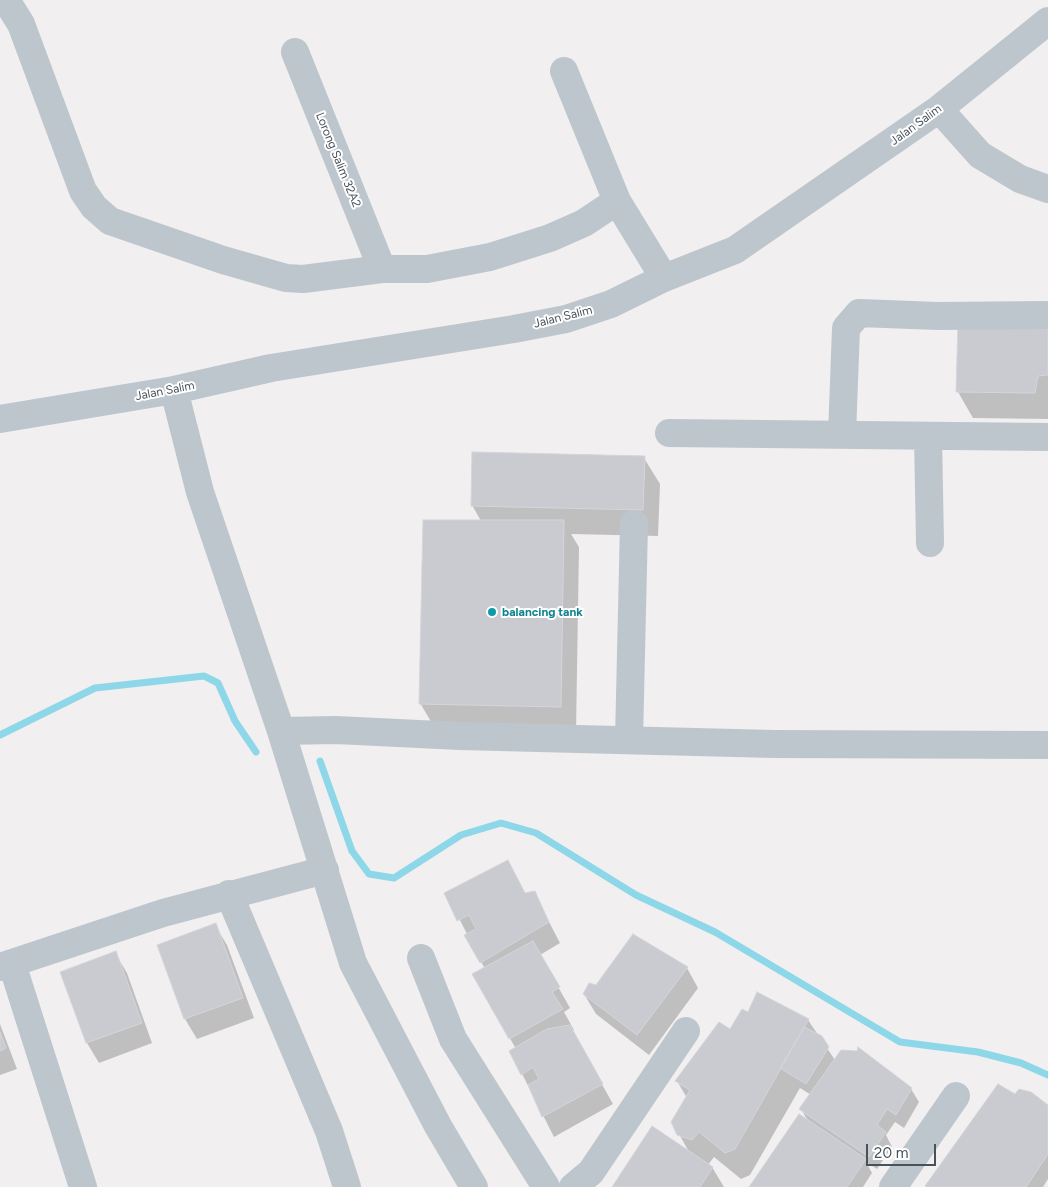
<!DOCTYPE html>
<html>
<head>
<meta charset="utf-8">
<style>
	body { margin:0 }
	#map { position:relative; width:1048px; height:1187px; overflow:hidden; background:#f1efef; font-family:Figtree,sans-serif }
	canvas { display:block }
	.scale { position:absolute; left:866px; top:1144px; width:70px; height:22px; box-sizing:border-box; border:2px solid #47525b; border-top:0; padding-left:6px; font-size:15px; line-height:18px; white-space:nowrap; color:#47525b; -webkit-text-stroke:4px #fff; paint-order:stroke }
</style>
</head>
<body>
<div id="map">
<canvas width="1048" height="1187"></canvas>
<div class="scale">20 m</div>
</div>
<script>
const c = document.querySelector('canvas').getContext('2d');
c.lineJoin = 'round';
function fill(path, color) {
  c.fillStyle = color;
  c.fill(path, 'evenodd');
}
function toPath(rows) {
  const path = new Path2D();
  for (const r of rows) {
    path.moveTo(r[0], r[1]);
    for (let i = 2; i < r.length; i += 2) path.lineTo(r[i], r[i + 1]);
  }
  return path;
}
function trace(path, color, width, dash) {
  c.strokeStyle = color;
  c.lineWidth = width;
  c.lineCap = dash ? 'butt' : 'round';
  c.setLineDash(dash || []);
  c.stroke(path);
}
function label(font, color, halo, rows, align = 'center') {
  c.font = font + ' Figtree,sans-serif';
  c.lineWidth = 4;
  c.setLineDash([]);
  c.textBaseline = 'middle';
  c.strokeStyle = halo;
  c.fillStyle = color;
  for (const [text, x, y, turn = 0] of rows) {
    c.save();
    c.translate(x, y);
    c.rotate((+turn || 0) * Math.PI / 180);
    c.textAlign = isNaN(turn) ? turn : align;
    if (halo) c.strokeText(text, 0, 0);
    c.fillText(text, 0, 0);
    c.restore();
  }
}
const shadow = toPath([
	[1048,327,1048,419,973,418,958,392],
	[644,458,660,484,658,536,571,534,579,547,576,733,436,730,420,703,481,521,472,505],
	[446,893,534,893,560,943,540,955,570,1008,564,1012,574,1030,572,1031,613,1104,554,1137,511,1052,516,1049,474,975,485,969],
	[215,925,227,945,254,1018,197,1039,185,1019,159,946],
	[115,953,127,973,152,1043,99,1063,87,1043,62,973],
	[687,968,698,988,649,1055,596,1014,584,994,597,987],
	[749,1014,808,1020,835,1060,911,1089,919,1102,904,1128,895,1122,886,1135,892,1147,877,1169,866,1162,872,1173,863,1187,750,1187,808,1121,801,1109,811,1095,800,1088,750,1175,741,1179,714,1157,708,1165,712,1167,724,1187,613,1187,689,1152,679,1134,687,1098,677,1081],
	[0,1024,17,1069,0,1075],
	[1015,1096,1048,1107,1048,1179,1043,1187,927,1187]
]);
const stream = toPath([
	[0,735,95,688,204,676,218,683,235,721,256,752],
	[320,761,352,851,369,874,394,878,461,835,501,823,536,833,636,895,715,932,900,1042,978,1052,1021,1063,1048,1075]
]);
const building = toPath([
	[958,323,1048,326,1048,375,1038,376,1035,393,956,392,958,323],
	[472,452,645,456,643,510,471,506,472,452],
	[423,520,564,520,561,707,419,704,423,520],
	[508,860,525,893,535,891,549,922,480,963,464,935,476,929,469,915,457,921,444,893,508,860],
	[216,923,243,998,184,1019,157,945,216,923],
	[633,934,688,967,637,1035,583,994,589,983,596,985,633,934],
	[533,941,560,987,552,992,563,1009,509,1039,472,974,533,941],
	[116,951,142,1023,86,1043,60,972,116,951],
	[757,992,809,1019,735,1149,725,1153,699,1132,692,1140,677,1135,671,1122,690,1090,675,1081,719,1022,730,1029,742,1009,748,1012,757,992],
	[570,1025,603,1084,542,1117,528,1085,539,1079,533,1067,521,1075,509,1051,547,1029,570,1025],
	[804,1027,822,1036,829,1047,806,1084,780,1068,804,1027],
	[0,1032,6,1048,0,1051,0,1032],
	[858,1047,912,1088,896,1115,887,1109,877,1125,886,1132,869,1157,799,1109,841,1050,857,1051,858,1047],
	[998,1084,1015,1094,1019,1089,1031,1092,1048,1105,1048,1154,1026,1187,927,1187,925,1186,998,1084],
	[799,1114,866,1159,847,1187,749,1187,799,1114],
	[652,1126,713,1167,700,1187,612,1187,652,1126]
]);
const minor = toPath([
	[6,0,21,24,83,191,94,207,110,221,223,260,286,278,303,279,382,269,427,269,490,257,550,238,584,223,617,201],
	[295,52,382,269],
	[564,71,617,201,664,278],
	[939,109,980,155,1020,179,1048,189],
	[174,390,200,492,281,731,353,963,438,1126,474,1187],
	[0,419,174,390,271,368,514,329,566,319,611,304,664,278,735,250,939,109,1048,21],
	[669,433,1048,437],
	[842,435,846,328,859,313,938,316,1048,315],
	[928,436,930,543],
	[281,731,336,730,460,736,774,744,1048,745],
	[629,740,634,524],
	[229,894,329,1131,347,1187],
	[421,958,453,1039,546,1187],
	[12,964,83,1187],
	[0,967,163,913,325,870],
	[573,1187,591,1172,686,1031],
	[893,1187,956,1096]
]);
const markers = [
	[492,612,5,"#0f9aa8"]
];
const streetNames = [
	["Jalan Salim",916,125,-36],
	["Lorong Salim 32A2",338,160,68],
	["Jalan Salim",563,317,-14],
	["Jalan Salim",165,391,-11]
];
const cultureNames = [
	["balancing tank",502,612]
];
fill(shadow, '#0003');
trace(stream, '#8dd7e9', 7);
fill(building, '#c9cbd1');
trace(building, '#d3d5da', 1);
trace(minor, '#bdc6cd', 28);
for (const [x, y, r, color] of markers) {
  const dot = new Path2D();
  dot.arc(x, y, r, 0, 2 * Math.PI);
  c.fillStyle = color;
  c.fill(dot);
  trace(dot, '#fff', 2);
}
label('12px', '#47525b', '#fff', streetNames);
label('bold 12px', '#0d838f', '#fff', cultureNames, 'left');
</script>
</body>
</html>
